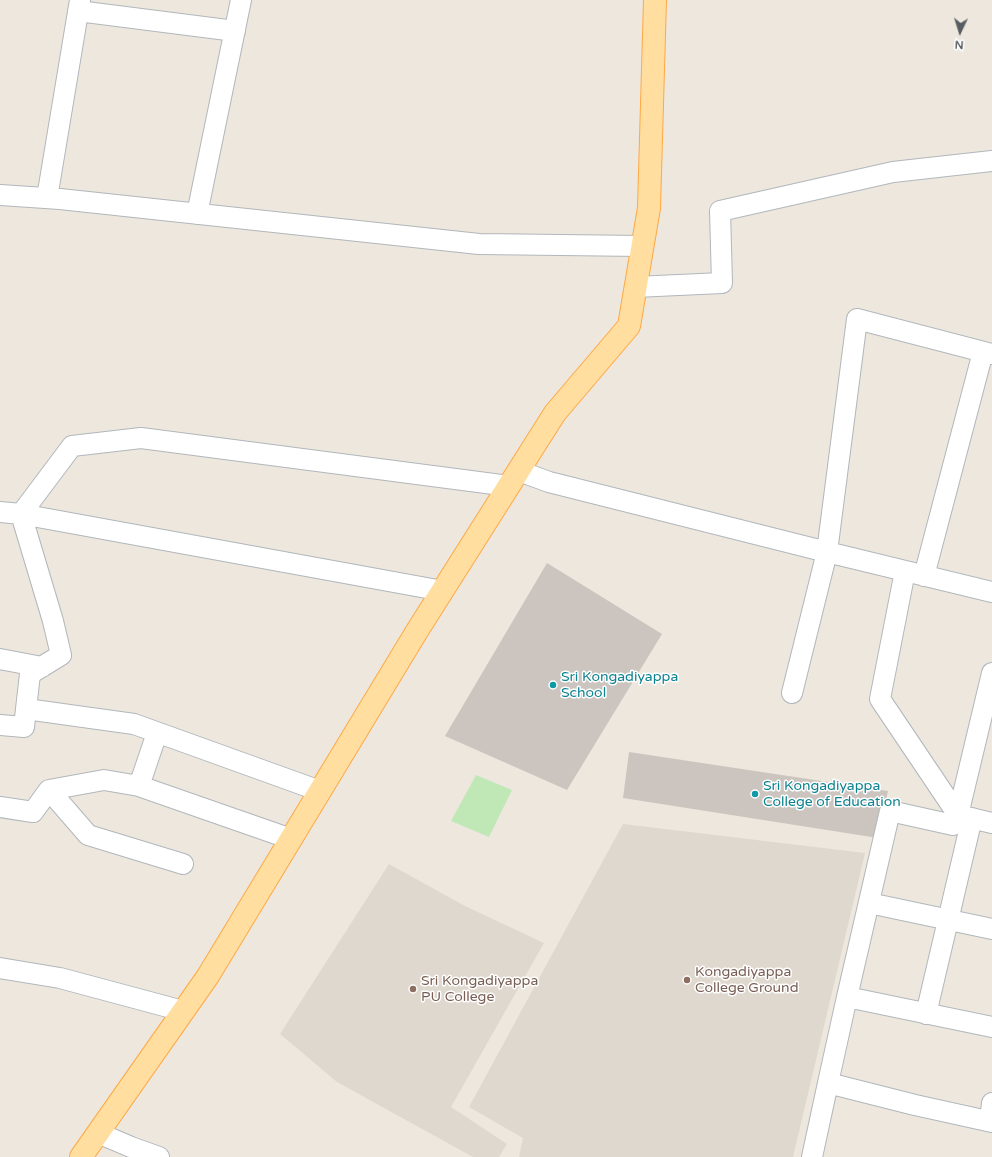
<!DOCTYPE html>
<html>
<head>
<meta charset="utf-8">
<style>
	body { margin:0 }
	#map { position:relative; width:992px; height:1157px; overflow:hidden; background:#ede7de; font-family:"Varela Round",sans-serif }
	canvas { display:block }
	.north { position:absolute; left:940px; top:12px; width:40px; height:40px; -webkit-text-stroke:3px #fff; paint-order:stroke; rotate:184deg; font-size:11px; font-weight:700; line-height:16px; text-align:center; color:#575d61 }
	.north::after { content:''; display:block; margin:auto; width:14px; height:18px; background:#575d61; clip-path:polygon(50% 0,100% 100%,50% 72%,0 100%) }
</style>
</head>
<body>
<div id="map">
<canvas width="992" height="1157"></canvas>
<div class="north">N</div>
</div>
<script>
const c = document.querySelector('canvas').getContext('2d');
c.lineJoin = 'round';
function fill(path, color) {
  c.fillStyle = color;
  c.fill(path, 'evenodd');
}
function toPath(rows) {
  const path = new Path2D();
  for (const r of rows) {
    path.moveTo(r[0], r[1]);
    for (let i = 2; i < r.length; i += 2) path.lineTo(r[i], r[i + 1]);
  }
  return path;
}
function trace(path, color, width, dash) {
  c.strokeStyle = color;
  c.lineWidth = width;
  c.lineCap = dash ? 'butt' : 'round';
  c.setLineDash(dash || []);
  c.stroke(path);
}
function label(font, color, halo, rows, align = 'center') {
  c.font = font + ' "Varela Round",sans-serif';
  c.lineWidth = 3;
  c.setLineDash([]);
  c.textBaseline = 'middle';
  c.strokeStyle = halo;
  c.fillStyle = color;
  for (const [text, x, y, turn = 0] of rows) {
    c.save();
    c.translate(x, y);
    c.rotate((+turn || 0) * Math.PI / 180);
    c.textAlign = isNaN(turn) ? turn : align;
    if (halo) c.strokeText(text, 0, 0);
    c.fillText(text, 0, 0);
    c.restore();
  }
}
const education = toPath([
	[623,824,865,853,793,1157,519,1157,523,1138,469,1107],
	[389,864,465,906,544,943,451,1107,507,1144,499,1157,473,1157,337,1082,280,1034]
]);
const green = toPath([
	[476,775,512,790,489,837,451,821]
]);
const building = toPath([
	[547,563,662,634,567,790,445,736],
	[629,752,888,791,878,838,623,798]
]);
const street = toPath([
	[78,11,235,31],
	[0,195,60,199,479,244,642,246],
	[47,198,80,0],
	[197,214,241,0],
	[635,287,722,283,720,211,893,172,992,161],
	[519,471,549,482,827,552,992,592],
	[0,512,21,514,53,621,61,655,30,674,26,709,134,724,320,791],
	[905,571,880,699,958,815,992,673],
	[924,576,983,352],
	[443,591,21,514,72,446,141,438,509,486],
	[0,659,42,667],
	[792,693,827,552,857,319,992,354],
	[0,725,24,727,26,709],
	[157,733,139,786,291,839],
	[49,790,88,835,183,864],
	[0,807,33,812,49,790,104,780,139,786],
	[992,823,958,815,953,825,890,811,847,997,992,1027],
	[869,903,992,929],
	[0,968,60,978,183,1011],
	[847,997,828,1083,915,1105,992,1122],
	[926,1014,972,818],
	[990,1121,992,1103],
	[98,1133,131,1147,159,1157],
	[812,1157,828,1083]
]);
const primary = toPath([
	[81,1157,208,976,417,631,555,413,629,326,649,208,655,0]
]);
const markers = [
	[553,685,4,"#0f9aa8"],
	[755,794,4,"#0f9aa8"],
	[687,980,4,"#8d6e63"],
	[413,989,4,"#8d6e63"]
];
const cultureNames = [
	["Sri Kongadiyappa",561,677],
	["School",561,693],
	["Sri Kongadiyappa",763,786],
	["College of Education",763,802]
];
const educationNames = [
	["Kongadiyappa",695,972],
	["College Ground",695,988],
	["Sri Kongadiyappa",421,981],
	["PU College",421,997]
];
fill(education, '#dfd8ce');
fill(green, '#bfe8b6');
fill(building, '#ccc5bf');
trace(street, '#b1b7bb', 22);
trace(primary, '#ffa844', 24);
trace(street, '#fff', 20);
trace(primary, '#ffdea0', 22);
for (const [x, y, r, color] of markers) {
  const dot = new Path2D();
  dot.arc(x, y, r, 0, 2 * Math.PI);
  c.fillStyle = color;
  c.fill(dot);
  trace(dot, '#fff', 1.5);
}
label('14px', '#0d838f', '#fff', cultureNames, 'left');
label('14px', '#785e54', '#fff', educationNames, 'left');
</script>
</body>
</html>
